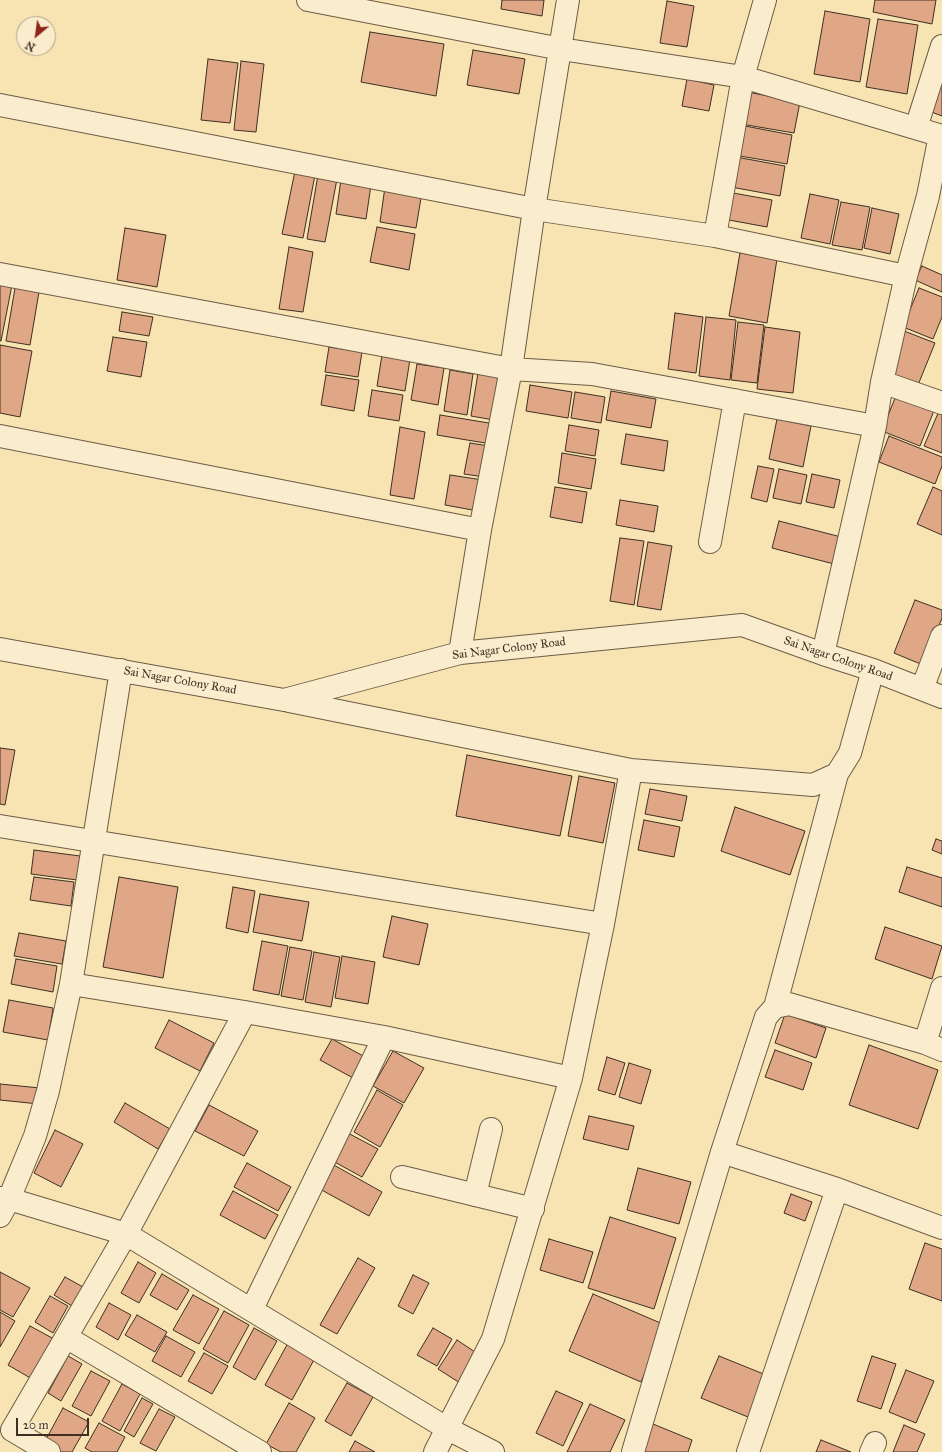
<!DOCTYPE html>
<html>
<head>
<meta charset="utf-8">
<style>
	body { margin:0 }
	#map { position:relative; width:942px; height:1452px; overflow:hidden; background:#f8e4b2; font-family:"IM FELL Great Primer",serif }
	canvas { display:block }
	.north { position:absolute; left:16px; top:16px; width:40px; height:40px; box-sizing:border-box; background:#faedcd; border:1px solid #afa189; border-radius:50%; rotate:209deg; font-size:11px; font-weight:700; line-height:16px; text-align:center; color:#3e2f22 }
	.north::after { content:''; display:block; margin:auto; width:14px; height:18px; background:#8f2418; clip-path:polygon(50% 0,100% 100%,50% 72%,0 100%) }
	.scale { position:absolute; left:16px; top:1418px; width:73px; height:18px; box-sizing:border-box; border:2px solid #3e2f22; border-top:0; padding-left:5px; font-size:12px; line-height:14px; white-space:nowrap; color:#3e2f22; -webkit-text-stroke:3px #faedcd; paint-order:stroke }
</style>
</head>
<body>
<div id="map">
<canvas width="942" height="1452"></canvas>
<div class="north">N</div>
<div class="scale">20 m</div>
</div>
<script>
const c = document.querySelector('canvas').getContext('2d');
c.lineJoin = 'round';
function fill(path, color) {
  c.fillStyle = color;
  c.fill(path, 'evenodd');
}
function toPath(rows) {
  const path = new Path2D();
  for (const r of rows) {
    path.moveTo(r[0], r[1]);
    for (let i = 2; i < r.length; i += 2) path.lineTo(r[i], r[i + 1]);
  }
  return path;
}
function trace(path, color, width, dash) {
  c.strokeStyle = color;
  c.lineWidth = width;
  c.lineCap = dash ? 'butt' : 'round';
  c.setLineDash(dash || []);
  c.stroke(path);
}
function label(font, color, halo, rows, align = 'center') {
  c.font = font + ' "IM FELL Great Primer",serif';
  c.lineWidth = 3;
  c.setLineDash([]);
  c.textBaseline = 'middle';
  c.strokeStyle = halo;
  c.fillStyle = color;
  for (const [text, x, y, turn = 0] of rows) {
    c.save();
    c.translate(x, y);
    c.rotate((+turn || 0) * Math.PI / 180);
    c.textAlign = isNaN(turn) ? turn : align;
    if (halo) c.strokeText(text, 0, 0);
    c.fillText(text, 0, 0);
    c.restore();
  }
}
const building = toPath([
	[502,0,544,0,542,16,501,9,502,0],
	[875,0,936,0,932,24,873,12,875,0],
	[667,1,694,6,687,47,660,43,667,1],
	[825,11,870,19,860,82,814,74,825,11],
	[878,19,918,25,907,94,866,87,878,19],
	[370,32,444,44,436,96,361,82,370,32],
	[473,50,525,59,519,94,467,85,473,50],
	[208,59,238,63,230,123,201,120,208,59],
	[241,61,264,64,256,132,234,130,241,61],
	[687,79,714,85,709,111,682,106,687,79],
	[942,79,942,116,929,111,942,79],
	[747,92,800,102,794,133,741,124,747,92],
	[745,126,792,135,787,164,740,156,745,126],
	[736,157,785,166,780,196,731,187,736,157],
	[295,171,315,175,303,238,282,234,295,171],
	[318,175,337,179,325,242,307,239,318,175],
	[341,180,371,185,366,219,336,214,341,180],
	[385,187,422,192,416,228,380,222,385,187],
	[733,193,772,200,767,227,729,220,733,193],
	[810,194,839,200,830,244,801,238,810,194],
	[841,202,870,207,862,250,832,245,841,202],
	[872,208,899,214,890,254,864,248,872,208],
	[377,227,415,234,409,270,370,262,377,227],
	[125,228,166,235,157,287,117,280,125,228],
	[289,247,313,252,303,312,279,309,289,247],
	[740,253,777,259,767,323,729,316,740,253],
	[922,266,942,275,942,292,915,280,922,266],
	[0,283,12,285,1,341,0,341,0,283],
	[15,288,39,292,30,345,6,341,15,288],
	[919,288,942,297,942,317,933,339,903,327,919,288],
	[122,312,153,317,149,336,119,331,122,312],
	[675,313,703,317,696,373,668,369,675,313],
	[706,317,736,320,730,380,699,376,706,317],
	[738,322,764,325,757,383,731,380,738,322],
	[765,327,800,332,793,393,757,389,765,327],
	[904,331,935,343,918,385,887,373,904,331],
	[113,337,147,342,141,377,107,371,113,337],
	[0,345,32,351,20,417,0,413,0,345],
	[329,347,362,352,358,377,325,372,329,347],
	[382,355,410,359,405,391,377,386,382,355],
	[417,364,444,368,438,405,411,400,417,364],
	[450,370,473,374,467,415,444,411,450,370],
	[478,373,501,377,494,420,471,416,478,373],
	[326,375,359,380,354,411,321,405,326,375],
	[530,385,572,392,568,418,526,411,530,385],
	[372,390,403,395,399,421,368,416,372,390],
	[611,391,656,399,651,428,606,420,611,391],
	[575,392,605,397,601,423,571,418,575,392],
	[897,393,935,408,920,446,882,431,897,393],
	[939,411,942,412,942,453,924,446,939,411],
	[440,415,495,424,491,444,437,435,440,415],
	[777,419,811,426,803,467,769,459,777,419],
	[569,425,599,430,595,456,565,451,569,425],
	[400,427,425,432,414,499,390,495,400,427],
	[626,434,668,441,664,471,621,464,626,434],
	[889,436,942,457,942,466,935,484,879,462,889,436],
	[470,443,489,446,484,477,464,474,470,443],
	[562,453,596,459,591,489,558,483,562,453],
	[758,466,774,469,767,502,751,498,758,466],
	[779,469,807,475,801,504,773,498,779,469],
	[812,474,840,480,834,508,806,502,812,474],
	[450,475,483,480,478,511,445,505,450,475],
	[555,487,587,492,582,523,550,517,555,487],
	[933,487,942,491,942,535,917,524,933,487],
	[620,500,658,506,654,532,616,525,620,500],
	[779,521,845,538,838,565,772,548,779,521],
	[620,538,644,541,634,605,610,601,620,538],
	[648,542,672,546,661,610,637,606,648,542],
	[915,600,942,610,942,618,923,665,894,653,915,600],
	[0,748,15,750,5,805,0,804,0,748],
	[467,755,572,776,560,836,456,816,467,755],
	[579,776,615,783,603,843,568,836,579,776],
	[650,789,687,796,682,821,645,814,650,789],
	[735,807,805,831,790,875,721,851,735,807],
	[644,820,680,827,674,857,638,850,644,820],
	[936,839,942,841,942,854,932,850,936,839],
	[34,850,80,856,77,880,31,874,34,850],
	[907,867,942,878,942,907,899,892,907,867],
	[34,877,74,882,71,906,30,900,34,877],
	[119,877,178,887,163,978,103,967,119,877],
	[233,887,255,891,248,933,226,928,233,887],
	[260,894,309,902,302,941,253,932,260,894],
	[392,916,428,924,419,965,383,957,392,916],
	[885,927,942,946,932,979,875,959,885,927],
	[19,933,66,941,62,964,14,956,19,933],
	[262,941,288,946,279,995,253,990,262,941],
	[290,947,312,951,303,1000,281,996,290,947],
	[314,952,340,957,331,1007,305,1002,314,952],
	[342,956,375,962,368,1004,335,998,342,956],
	[16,959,57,966,53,992,11,984,16,959],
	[9,1000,53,1008,48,1040,3,1032,9,1000],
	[785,1014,826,1028,816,1058,775,1043,785,1014],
	[169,1020,214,1043,200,1071,155,1048,169,1020],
	[332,1039,365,1057,353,1078,320,1060,332,1039],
	[869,1045,938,1070,918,1129,849,1105,869,1045],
	[775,1050,812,1063,803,1090,765,1077,775,1050],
	[393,1051,424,1068,404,1103,373,1086,393,1051],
	[607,1057,625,1063,615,1095,598,1090,607,1057],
	[629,1063,651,1070,641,1104,619,1097,629,1063],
	[0,1084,40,1088,39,1104,0,1100,0,1084],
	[377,1090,403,1105,380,1147,354,1132,377,1090],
	[125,1103,170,1129,158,1149,114,1122,125,1103],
	[209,1105,258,1131,244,1156,195,1131,209,1105],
	[589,1116,634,1126,628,1150,583,1139,589,1116],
	[55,1130,83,1144,61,1187,34,1173,55,1130],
	[346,1132,378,1149,362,1177,331,1160,346,1132],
	[247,1163,291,1187,278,1211,234,1187,247,1163],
	[332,1164,382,1192,369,1216,318,1188,332,1164],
	[638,1168,691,1182,679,1224,627,1210,638,1168],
	[233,1191,278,1215,265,1239,220,1215,233,1191],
	[791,1194,812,1202,805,1221,784,1213,791,1194],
	[610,1217,676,1238,654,1309,588,1288,610,1217],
	[549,1239,593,1252,583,1283,540,1270,549,1239],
	[925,1243,942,1249,942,1301,909,1289,925,1243],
	[358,1258,375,1268,337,1334,320,1325,358,1258],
	[138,1262,156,1273,139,1303,121,1293,138,1262],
	[0,1272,30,1288,13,1317,0,1310,0,1272],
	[162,1274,189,1290,177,1310,150,1295,162,1274],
	[413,1275,429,1283,413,1314,398,1306,413,1275],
	[65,1277,83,1287,72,1306,54,1295,65,1277],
	[593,1294,665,1325,641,1382,569,1351,593,1294],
	[193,1295,219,1309,199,1344,173,1330,193,1295],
	[50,1296,68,1306,53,1333,35,1322,50,1296],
	[109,1303,131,1315,118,1340,96,1327,109,1303],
	[224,1311,249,1325,228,1363,203,1349,224,1311],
	[0,1312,15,1321,0,1347,0,1312],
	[137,1315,167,1332,155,1352,125,1335,137,1315],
	[30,1326,54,1339,32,1379,8,1365,30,1326],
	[254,1328,277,1341,255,1380,233,1367,254,1328],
	[433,1328,452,1339,437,1366,417,1355,433,1328],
	[166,1336,195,1352,181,1377,152,1361,166,1336],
	[457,1340,478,1354,460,1383,438,1369,457,1340],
	[288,1343,315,1358,292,1400,265,1385,288,1343],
	[204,1353,228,1366,212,1394,188,1381,204,1353],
	[68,1356,82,1364,61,1401,48,1393,68,1356],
	[719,1356,766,1375,748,1417,701,1398,719,1356],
	[872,1356,896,1364,881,1409,857,1401,872,1356],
	[906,1370,934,1381,916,1423,889,1412,906,1370],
	[91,1371,110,1381,91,1416,72,1406,91,1371],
	[347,1383,373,1397,351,1436,325,1421,347,1383],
	[122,1384,140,1394,120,1431,102,1421,122,1384],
	[556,1391,583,1403,563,1446,536,1433,556,1391],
	[142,1398,153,1404,134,1437,124,1431,142,1398],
	[289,1403,315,1418,296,1452,281,1452,266,1444,289,1403],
	[590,1404,625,1420,610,1452,567,1452,590,1404],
	[63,1408,89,1422,72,1452,60,1452,44,1443,63,1408],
	[159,1409,175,1417,156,1451,140,1443,159,1409],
	[99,1423,125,1437,117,1452,92,1452,85,1448,99,1423],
	[653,1424,692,1440,688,1452,642,1452,653,1424],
	[904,1425,925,1434,917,1452,893,1452,904,1425],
	[821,1440,851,1452,816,1452,821,1440],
	[355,1441,375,1452,349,1452,355,1441]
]);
const minor = toPath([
	[308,0,561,49,743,77,942,136],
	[0,105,534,209,715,236,906,276],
	[916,128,942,46],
	[715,236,743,77,765,0],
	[0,274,511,369,592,374,875,426],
	[882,382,942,403],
	[0,436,480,530],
	[710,542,735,400],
	[0,649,284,700,460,653,742,625,823,654,873,670,942,697],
	[460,653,480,530,511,369,534,209,568,0],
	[823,654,875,426,882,382,906,276,928,196,940,135],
	[922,689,942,636],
	[289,701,631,770,813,785,837,774,850,753,873,670],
	[0,826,603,924],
	[71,984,245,1012,384,1037,571,1078],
	[775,1007,837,774],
	[925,1043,942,988],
	[722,1152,837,1189,942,1228],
	[402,1177,533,1209],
	[475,1195,491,1129],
	[0,1198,9,1199,126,1234,448,1429,493,1452],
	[0,1216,9,1199,35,1136,48,1091,71,984,121,670],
	[252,1309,384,1037],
	[66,1337,260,1452],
	[49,1452,12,1430,126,1234,245,1012],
	[435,1452,493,1339,571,1078,603,924,631,770],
	[633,1452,722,1152,766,1017,775,1007,789,1004,925,1043,942,1050],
	[748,1452,837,1189],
	[871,1452,875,1443]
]);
const streetNames = [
	["Sai Nagar Colony Road",509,649,-7],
	["Sai Nagar Colony Road",838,659,19],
	["Sai Nagar Colony Road",180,681,10]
];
fill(building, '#e0a787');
trace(building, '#3e2f22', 1);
trace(minor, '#6c5c46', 24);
trace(minor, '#faedcd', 22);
label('12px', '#3e2f22', '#faedcd', streetNames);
</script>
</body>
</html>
